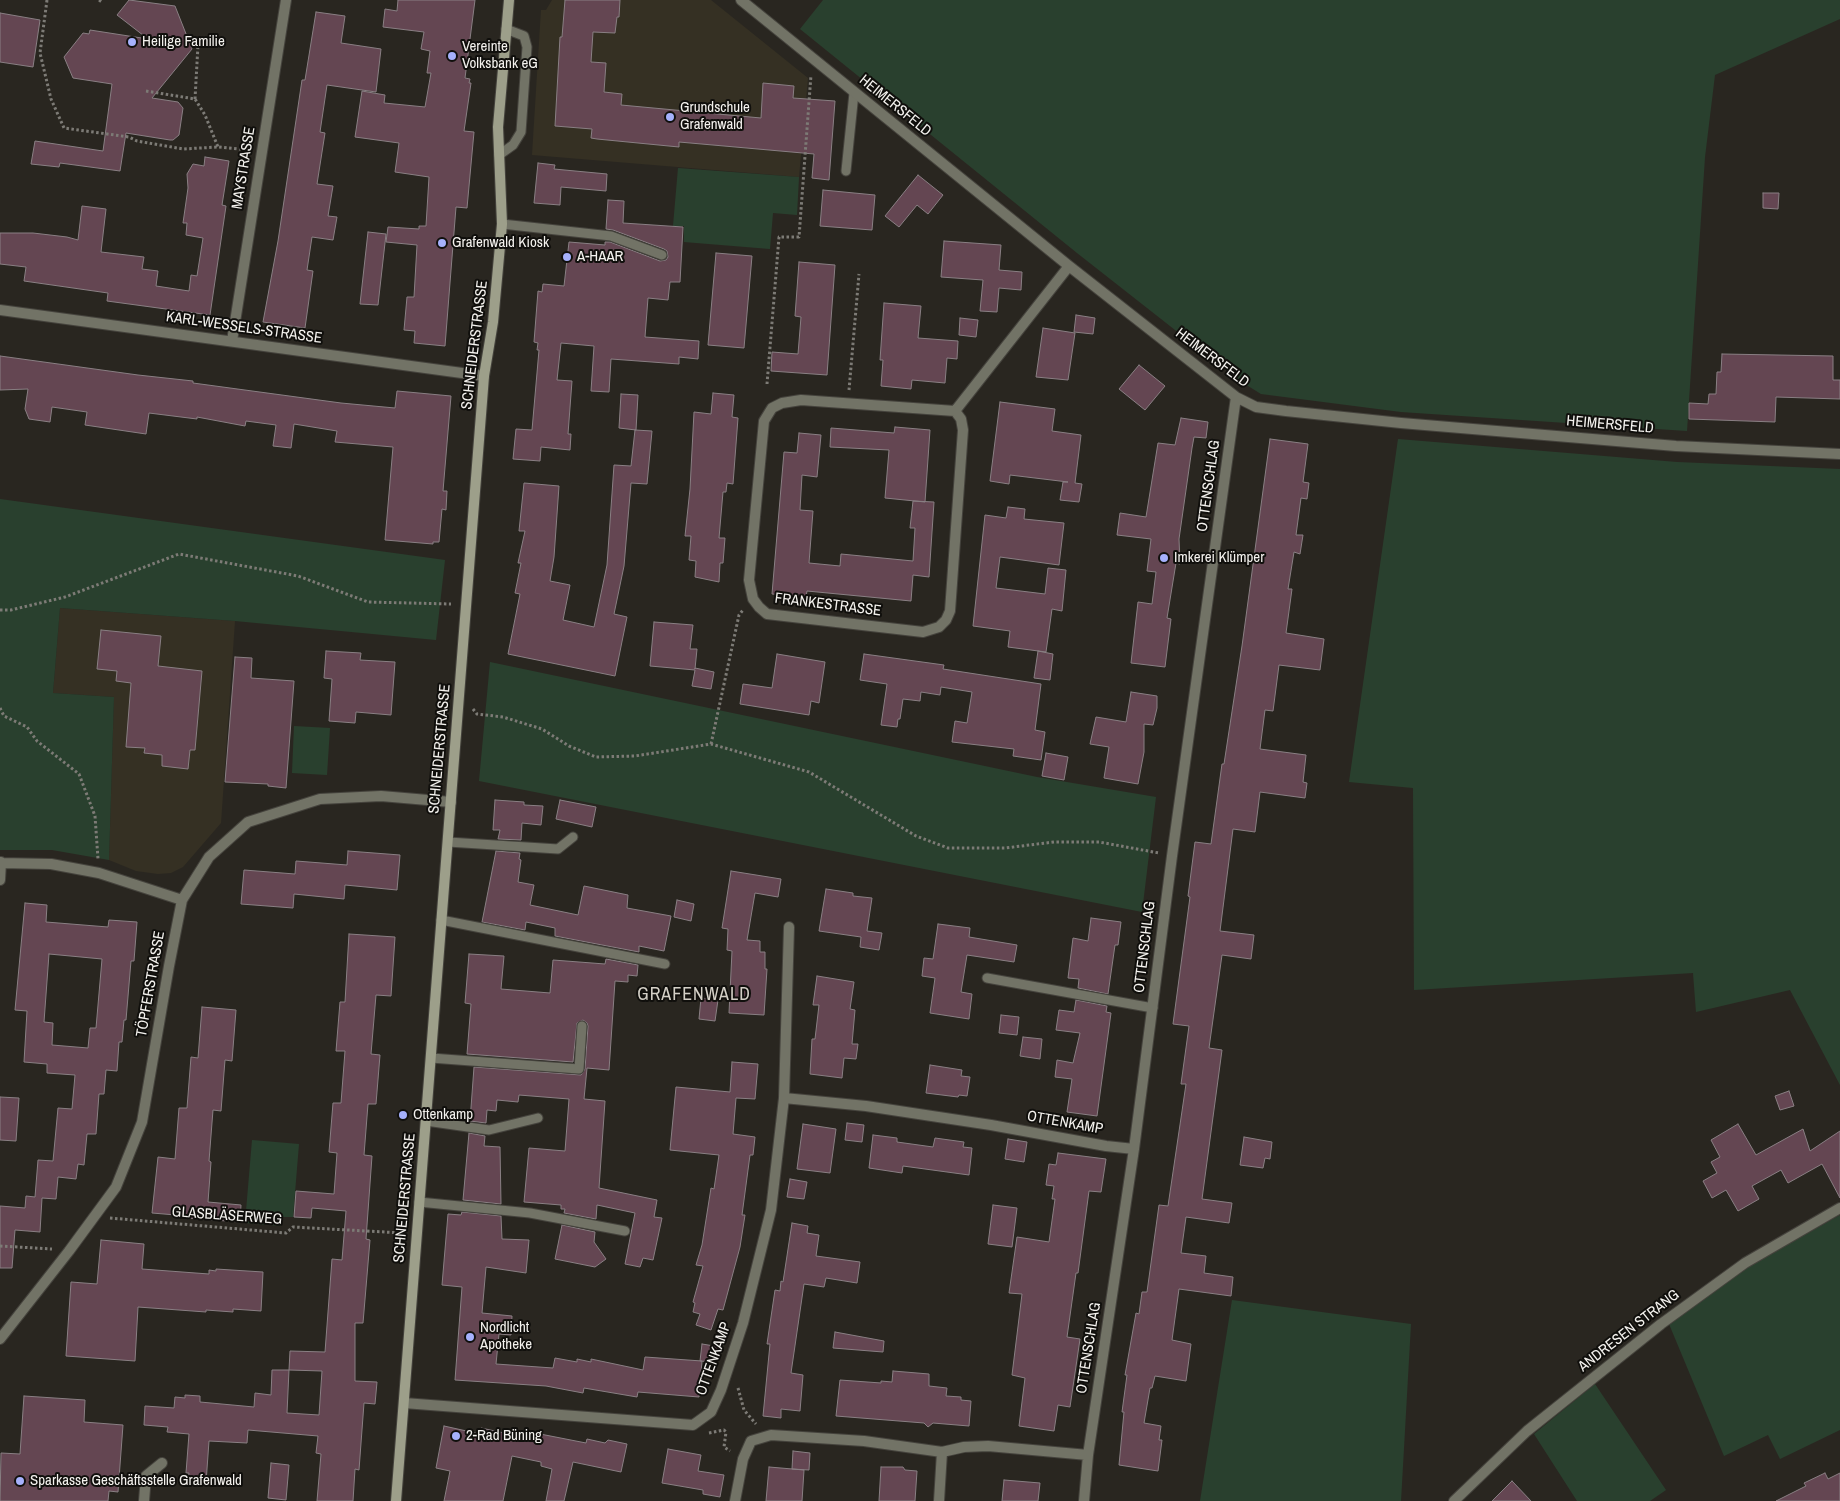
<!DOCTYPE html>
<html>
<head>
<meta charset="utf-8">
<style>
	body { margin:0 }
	canvas { display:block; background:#292620 }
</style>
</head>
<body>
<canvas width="1840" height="1501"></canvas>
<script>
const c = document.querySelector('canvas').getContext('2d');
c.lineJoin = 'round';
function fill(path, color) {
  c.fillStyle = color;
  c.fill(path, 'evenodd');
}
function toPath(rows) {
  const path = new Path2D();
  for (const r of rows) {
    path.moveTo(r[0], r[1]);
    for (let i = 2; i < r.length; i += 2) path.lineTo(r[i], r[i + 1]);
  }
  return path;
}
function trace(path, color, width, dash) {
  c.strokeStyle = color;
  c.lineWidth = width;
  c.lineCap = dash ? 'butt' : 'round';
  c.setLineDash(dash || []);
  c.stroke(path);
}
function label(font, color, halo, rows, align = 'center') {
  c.font = font + ' "Archivo Narrow",sans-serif';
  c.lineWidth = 4;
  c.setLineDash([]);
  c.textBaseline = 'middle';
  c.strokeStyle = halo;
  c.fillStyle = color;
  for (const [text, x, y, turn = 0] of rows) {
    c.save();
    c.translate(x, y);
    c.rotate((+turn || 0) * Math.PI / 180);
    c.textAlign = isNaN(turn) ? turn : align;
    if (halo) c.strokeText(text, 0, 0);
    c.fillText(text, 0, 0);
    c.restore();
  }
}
const built = toPath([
	[552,0,711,0,808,78,799,177,532,155,541,10,546,10],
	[60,608,235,621,221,823,183,867,171,873,158,874,136,871,109,860,114,697,53,693]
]);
const green = toPath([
	[823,0,1840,0,1840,19,1715,75,1705,157,1687,431,1401,412,1261,394,1240,381,1077,253,800,29],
	[678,168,799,177,797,215,773,213,770,249,684,242,684,226,673,226],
	[1398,439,1677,462,1840,469,1840,1085,1790,990,1696,1012,1693,973,1414,990,1413,788,1349,782],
	[0,499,445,560,436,640,235,621,60,608,53,693,114,697,109,860,52,850,0,850],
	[490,662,1037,777,1156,797,1142,912,479,781],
	[294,726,330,728,327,775,292,773],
	[252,1140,299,1144,293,1217,282,1217,281,1226,245,1223],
	[1840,1215,1840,1430,1780,1459,1768,1435,1724,1456,1669,1324,1742,1270],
	[1232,1300,1411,1324,1401,1501,1200,1501],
	[1595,1384,1666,1490,1650,1501,1577,1501,1534,1434]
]);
const building = toPath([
	[129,0,175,6,192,49,152,98,178,102,183,108,179,135,173,140,170,140,126,133,120,171,60,163,59,167,31,164,35,141,103,151,112,84,73,78,64,57,83,33,89,34,90,30,148,39,117,15,129,0],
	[398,0,475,0,465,78,470,79,469,83,471,83,464,131,474,132,467,208,456,207,445,346,414,343,415,331,404,330,407,297,414,297,417,245,386,242,388,227,419,229,419,226,426,226,429,177,395,172,399,143,355,137,362,91,385,95,384,103,425,107,431,73,427,73,430,51,421,49,424,32,383,27,385,9,397,11,398,0],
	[565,0,620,0,619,17,617,17,615,33,593,32,591,62,606,63,604,92,622,94,621,105,761,118,763,83,794,86,793,98,835,101,829,180,812,178,814,154,679,142,679,147,597,139,591,138,592,129,555,126,560,37,562,37,565,0],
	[316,12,345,16,341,43,381,49,376,92,327,85,320,132,325,133,317,184,333,186,328,216,337,217,333,240,312,237,307,270,313,271,305,328,263,322,278,241,302,80,305,80,316,12],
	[0,13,40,20,33,67,0,62,0,13],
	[205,157,229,161,222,205,226,206,210,315,107,301,108,293,24,281,26,267,0,264,0,233,33,233,67,237,78,240,82,206,106,209,101,252,144,257,142,269,158,271,156,286,189,291,191,275,197,276,203,238,186,235,187,223,183,223,188,188,187,174,193,164,204,166,205,157],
	[538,163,555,165,554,169,607,174,606,191,561,187,560,205,534,203,538,163],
	[918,175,943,195,928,214,917,205,899,227,885,216,918,175],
	[823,190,875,195,872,230,820,226,823,190],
	[1763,193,1779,193,1778,209,1763,208,1763,193],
	[608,200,624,201,623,223,683,227,680,282,670,282,668,300,648,298,645,337,699,341,698,359,679,357,679,364,611,359,609,392,591,391,594,346,561,343,557,380,572,381,568,434,571,434,570,450,541,447,540,461,513,459,516,429,532,430,539,350,537,350,538,343,534,342,538,291,542,292,543,284,564,286,569,242,605,245,605,242,610,242,660,261,666,260,668,257,667,251,664,249,613,230,606,229,608,200],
	[368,232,386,234,378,305,360,304,368,232],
	[944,241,1001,245,999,270,1022,272,1021,290,999,288,997,312,980,311,983,280,941,277,944,241],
	[716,253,752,256,744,348,708,345,716,253],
	[799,262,835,265,827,375,771,371,772,352,798,354,801,317,795,316,799,262],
	[884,303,921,306,918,338,958,341,957,359,947,358,945,383,912,380,911,389,881,386,883,360,880,360,884,303],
	[1076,315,1095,318,1093,334,1074,332,1076,315],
	[960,318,978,320,976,337,959,335,960,318],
	[1043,328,1075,333,1068,380,1036,377,1043,328],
	[1722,354,1833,356,1833,380,1840,380,1840,399,1776,397,1775,422,1689,419,1689,403,1708,404,1709,394,1716,394,1717,372,1721,372,1722,354],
	[0,356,138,375,193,381,193,383,341,403,395,408,397,391,451,396,443,491,447,491,446,510,442,509,439,542,433,542,433,544,385,540,393,447,335,442,337,431,294,424,291,448,273,446,276,425,246,421,245,426,197,417,197,419,149,413,146,434,85,425,87,412,52,407,50,422,29,419,25,409,28,389,0,390,0,356],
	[1139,365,1165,386,1145,410,1119,389,1139,365],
	[713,393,734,395,732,417,738,418,733,484,727,483,726,492,723,492,719,538,725,538,723,563,720,563,719,582,695,577,696,561,689,560,691,536,685,536,690,489,694,412,711,414,713,393],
	[621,394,638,395,636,430,619,428,621,394],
	[1000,402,1055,409,1052,431,1081,435,1075,483,1082,484,1079,502,1060,500,1063,482,1068,482,1010,475,1009,484,990,481,1000,402],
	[1181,418,1208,422,1206,438,1194,437,1192,448,1179,539,1180,564,1176,563,1167,618,1171,619,1165,667,1131,663,1138,602,1152,604,1156,572,1147,571,1151,539,1117,535,1120,513,1146,517,1158,443,1175,445,1181,418],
	[895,427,930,430,925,502,885,498,889,450,830,447,831,428,894,433,895,427],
	[635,430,652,431,647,484,631,483,624,566,614,614,627,617,615,676,508,654,520,594,515,593,521,563,518,563,525,531,519,531,524,483,559,486,554,557,550,581,570,585,563,620,594,627,607,565,614,465,631,466,635,430],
	[799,433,821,435,817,477,802,475,800,510,813,511,809,563,840,566,841,554,913,561,915,528,910,528,913,501,934,502,929,577,913,575,911,601,807,591,806,597,772,594,784,452,797,453,799,433],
	[1270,439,1308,444,1303,482,1309,483,1307,499,1301,498,1296,535,1303,535,1300,554,1294,552,1288,589,1292,589,1286,633,1324,639,1320,670,1279,665,1273,711,1265,710,1260,749,1306,755,1303,782,1307,783,1305,798,1260,792,1255,832,1233,829,1220,931,1254,935,1251,959,1222,955,1209,1048,1222,1050,1202,1199,1232,1203,1229,1223,1186,1217,1181,1253,1206,1256,1204,1273,1233,1277,1231,1296,1179,1289,1172,1340,1191,1344,1186,1381,1155,1376,1152,1388,1150,1388,1144,1423,1161,1426,1159,1440,1162,1440,1158,1471,1119,1465,1124,1412,1122,1412,1127,1375,1125,1375,1136,1313,1139,1314,1142,1292,1147,1292,1159,1205,1168,1206,1186,1084,1181,1084,1189,1026,1173,1024,1190,897,1188,896,1195,842,1211,844,1222,764,1224,764,1242,646,1270,439],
	[1008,507,1025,509,1024,519,1064,523,1059,565,1000,557,996,588,1045,594,1048,568,1066,570,1062,611,1052,609,1046,652,1008,647,1010,631,973,626,985,515,1006,518,1008,507],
	[654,622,693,625,690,649,697,649,695,669,695,668,714,672,711,689,692,686,695,670,650,666,654,622],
	[101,630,161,636,158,666,202,671,195,750,190,750,188,769,162,766,162,755,144,753,145,748,126,747,131,683,116,681,117,671,97,669,101,630],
	[326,651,361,653,360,660,395,662,391,715,356,712,355,723,329,721,332,679,324,678,326,651],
	[1038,651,1053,654,1050,680,1034,678,1038,651],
	[777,654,825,662,819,703,811,701,809,715,740,704,743,684,772,688,777,654],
	[864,654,944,665,943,669,1041,684,1035,730,1045,732,1041,760,1013,756,1014,749,952,742,955,721,967,723,972,692,941,687,940,695,921,692,920,701,903,699,900,719,898,719,897,727,881,725,887,684,860,680,864,654],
	[235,657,252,658,251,678,294,681,286,788,268,786,268,784,225,782,235,657],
	[1131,692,1157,696,1157,708,1153,725,1144,724,1144,752,1138,784,1104,778,1109,747,1090,744,1096,717,1126,722,1131,692],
	[1046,753,1068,757,1064,780,1042,776,1046,753],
	[495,800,524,802,524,805,543,806,541,825,522,823,521,840,498,839,500,830,493,830,495,800],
	[560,800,596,807,592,827,556,819,560,800],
	[348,851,400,855,397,890,345,885,344,899,294,894,293,908,241,904,244,870,295,874,296,861,347,865,348,851],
	[496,851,520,853,519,859,521,860,518,882,534,885,530,905,578,915,584,886,628,895,627,908,671,916,664,951,639,946,639,952,555,936,555,928,526,922,525,930,482,922,496,851],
	[731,871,781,879,778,897,755,893,747,940,760,941,760,952,765,952,765,969,767,969,764,1015,729,1013,732,951,727,950,728,929,722,928,731,871],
	[826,889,853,893,853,896,872,898,867,931,882,933,879,950,860,947,861,937,819,931,826,889],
	[677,900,694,904,691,921,674,917,677,900],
	[25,903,47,905,46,922,108,927,109,920,137,922,134,961,131,961,126,1020,124,1020,122,1042,119,1042,117,1071,106,1070,104,1094,99,1094,96,1134,87,1134,84,1165,78,1164,76,1179,58,1177,56,1199,42,1198,40,1232,15,1230,12,1268,0,1268,0,1206,25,1208,26,1196,35,1197,38,1160,53,1161,58,1108,72,1109,75,1075,47,1073,47,1064,24,1062,27,1011,15,1010,25,903],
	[49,954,102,959,96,1028,90,1028,88,1048,52,1045,53,1023,44,1022,49,954],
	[1091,918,1121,922,1118,945,1115,945,1108,994,1078,988,1079,979,1068,978,1073,938,1088,941,1091,918],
	[938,924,970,928,969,937,1017,945,1014,962,967,955,961,992,972,994,969,1019,930,1013,935,978,922,976,924,958,933,959,938,924],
	[349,934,395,937,391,996,376,995,371,1054,380,1055,376,1104,368,1104,364,1155,372,1156,366,1239,370,1240,363,1323,355,1323,355,1381,377,1382,375,1404,364,1403,359,1470,355,1469,353,1501,317,1501,321,1454,316,1453,318,1436,248,1430,247,1443,209,1441,206,1483,188,1482,189,1473,186,1473,189,1434,167,1432,168,1427,144,1425,145,1406,174,1408,175,1397,185,1398,185,1395,200,1396,200,1402,254,1407,255,1393,271,1395,272,1370,289,1370,287,1413,319,1415,322,1371,289,1370,290,1351,325,1352,332,1259,342,1260,346,1211,312,1208,311,1218,294,1217,296,1191,334,1194,337,1153,329,1152,333,1103,341,1103,345,1051,336,1051,340,1002,345,1002,349,934],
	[469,954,504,956,501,989,550,993,553,960,605,964,606,959,638,965,637,976,628,975,628,982,615,981,609,1070,587,1068,584,1099,605,1101,599,1188,657,1200,654,1217,662,1218,653,1260,643,1258,640,1267,625,1264,635,1213,597,1205,596,1219,564,1213,565,1209,561,1209,561,1205,524,1202,529,1148,565,1151,569,1099,519,1095,518,1102,497,1100,496,1111,487,1110,486,1123,470,1121,474,1067,581,1075,585,1069,588,1026,587,1023,583,1020,577,1023,573,1062,467,1054,471,1004,465,1003,469,954],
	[817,976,854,982,850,1009,855,1010,852,1044,858,1044,856,1059,844,1058,842,1078,810,1074,812,1039,815,1039,819,1005,813,1005,817,976],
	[701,998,718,1000,715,1021,699,1019,701,998],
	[1076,1000,1107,1006,1106,1012,1111,1013,1097,1116,1067,1112,1072,1079,1055,1077,1057,1060,1073,1063,1080,1033,1056,1030,1059,1010,1074,1012,1076,1000],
	[202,1007,236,1010,232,1061,225,1060,221,1111,213,1110,209,1161,211,1162,208,1202,241,1205,240,1222,187,1218,188,1216,152,1213,158,1157,175,1159,179,1108,187,1108,191,1057,198,1058,202,1007],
	[1001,1015,1019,1017,1017,1035,999,1033,1001,1015],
	[1023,1037,1042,1039,1040,1059,1020,1056,1023,1037],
	[732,1062,758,1064,755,1099,736,1098,733,1134,755,1137,753,1155,750,1155,742,1215,745,1215,740,1247,723,1310,718,1309,711,1330,696,1325,700,1314,693,1312,695,1303,693,1302,703,1266,696,1265,702,1245,711,1188,714,1189,719,1155,670,1150,676,1087,730,1092,732,1062],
	[930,1065,962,1070,961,1076,970,1077,967,1096,959,1095,958,1097,926,1093,930,1065],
	[1789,1091,1794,1106,1780,1110,1775,1096,1789,1091],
	[0,1097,19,1098,16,1141,0,1140,0,1097],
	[847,1123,864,1125,862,1142,845,1140,847,1123],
	[803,1124,836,1129,830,1173,797,1169,803,1124],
	[1738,1124,1756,1155,1803,1129,1810,1151,1840,1131,1840,1198,1822,1164,1788,1183,1781,1170,1752,1186,1759,1199,1738,1211,1726,1190,1712,1198,1703,1181,1717,1173,1711,1162,1720,1157,1711,1140,1738,1124],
	[469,1133,485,1136,484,1146,500,1147,501,1204,463,1200,469,1133],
	[873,1135,897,1138,897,1142,933,1147,935,1138,964,1142,963,1147,972,1148,969,1175,903,1166,902,1173,869,1168,873,1135],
	[1244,1137,1272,1142,1270,1159,1265,1158,1263,1168,1240,1165,1244,1137],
	[1008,1139,1027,1142,1024,1162,1005,1159,1008,1139],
	[1058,1153,1106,1159,1101,1192,1089,1191,1078,1273,1076,1273,1067,1337,1080,1339,1070,1407,1058,1405,1054,1431,1019,1426,1025,1378,1012,1375,1022,1294,1009,1293,1017,1237,1049,1242,1055,1199,1052,1199,1054,1186,1046,1185,1049,1164,1056,1165,1058,1153],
	[790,1179,807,1182,804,1199,787,1197,790,1179],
	[993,1205,1017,1208,1012,1247,988,1244,993,1205],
	[462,1212,501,1216,502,1239,529,1240,526,1273,486,1267,482,1313,512,1316,511,1335,499,1334,496,1364,553,1368,555,1358,577,1362,577,1359,591,1362,591,1359,643,1370,645,1357,702,1361,699,1397,638,1392,637,1397,584,1388,583,1393,546,1386,455,1380,462,1287,442,1285,448,1214,461,1215,462,1212],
	[792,1223,808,1226,807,1233,819,1235,816,1256,860,1262,857,1283,826,1278,824,1287,804,1284,791,1373,803,1375,800,1411,781,1409,781,1418,763,1416,770,1344,767,1344,775,1290,780,1291,781,1281,783,1282,792,1223],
	[562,1225,595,1232,594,1242,606,1259,595,1267,555,1259,562,1225],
	[101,1240,144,1244,142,1269,209,1274,209,1270,216,1271,216,1269,263,1272,261,1311,233,1309,233,1312,206,1310,206,1312,138,1307,135,1361,66,1356,71,1282,97,1284,101,1240],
	[835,1332,884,1341,883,1352,833,1348,835,1332],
	[702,1344,720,1347,715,1362,700,1361,702,1344],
	[893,1371,929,1374,929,1386,947,1388,946,1396,961,1397,961,1400,971,1401,969,1426,933,1423,928,1427,924,1423,836,1416,840,1380,881,1383,881,1381,892,1382,893,1371],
	[24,1396,85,1400,84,1422,123,1425,118,1492,109,1491,108,1501,0,1501,1,1453,20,1454,24,1396],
	[444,1426,480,1434,481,1428,528,1438,530,1432,586,1443,587,1439,605,1443,608,1440,627,1444,621,1472,573,1462,564,1501,546,1501,552,1469,541,1466,541,1462,512,1456,503,1501,444,1501,450,1471,436,1468,444,1426],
	[668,1449,701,1455,698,1471,724,1475,720,1497,703,1494,703,1490,662,1483,668,1449],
	[793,1451,810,1453,809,1470,792,1469,793,1451],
	[271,1463,289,1465,286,1500,268,1498,271,1463],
	[769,1467,804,1470,802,1501,766,1501,769,1467],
	[881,1467,903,1467,905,1470,917,1471,915,1501,879,1501,881,1467],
	[1825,1473,1828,1479,1840,1473,1840,1501,1776,1501,1806,1486,1804,1483,1825,1473],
	[1004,1480,1040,1483,1038,1501,1002,1501,1004,1480],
	[1512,1481,1531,1501,1492,1501,1512,1481]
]);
const path = toPath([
	[47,0,40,53,51,99,64,128,129,137,137,141,183,149,218,147,248,150],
	[99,0,102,2],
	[146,91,195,99,205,115,218,147],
	[195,99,198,45],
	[767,384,779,237,799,237,811,75],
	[849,390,859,274],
	[0,610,11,610,65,597,179,554,298,576,368,602,451,604],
	[0,708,4,716,27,727,37,741,79,774,95,816,98,859],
	[473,709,477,714,503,717,542,729,569,746,596,757,635,756,711,744,809,772,916,836,948,848,1005,848,1054,842,1099,842,1159,853],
	[711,744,739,615,743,610],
	[110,1218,286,1233,293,1227,403,1233],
	[0,1246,52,1249],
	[738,1388,744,1410,756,1424],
	[709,1433,724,1430,726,1432,724,1447,730,1451]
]);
const lane = toPath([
	[499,155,513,145,521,132,527,47,524,36,506,29],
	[846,171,854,93],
	[502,224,611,236,662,255],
	[448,842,558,849,573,837],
	[441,920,665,964],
	[987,978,1153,1008],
	[431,1058,579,1069,582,1026],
	[426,1121,489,1130,538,1118],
	[419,1202,530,1213,625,1231]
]);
const street = toPath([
	[741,0,1069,266,1236,397,1256,407,1286,411,1401,423,1676,446,1840,454],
	[0,310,484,376],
	[232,341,286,0],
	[955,411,961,419,963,430,950,611,946,620,939,627,923,632,767,614,759,607,753,599,749,580,764,421,772,408,782,403,801,400,955,411,1069,266],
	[0,863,51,864,99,873,182,900],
	[0,880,1,862],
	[784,1098,866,1106,991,1125,1106,1146,1134,1149],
	[0,1339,69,1251,116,1187,142,1122,169,966,182,900,209,857,248,822,320,799,381,796,451,802],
	[404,1403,693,1425,711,1412,721,1390,743,1323,771,1210,784,1098,789,927],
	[144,1501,146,1476,162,1463],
	[735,1501,743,1459,751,1441,771,1435,864,1441,942,1452,964,1447,988,1446,1088,1455],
	[939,1501,942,1452],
	[1084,1501,1088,1455,1134,1149,1172,856,1236,397],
	[1454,1501,1527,1431,1661,1324,1745,1263,1840,1208]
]);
const secondary = toPath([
	[396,1501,484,376,493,322,502,224,498,127,509,0]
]);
const markers = [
	[132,42,5,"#a6b1fc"],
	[452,56,5,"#a6b1fc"],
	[670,117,5,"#a6b1fc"],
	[442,243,5,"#a6b1fc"],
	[567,257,5,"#a6b1fc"],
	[1164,558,5,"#a6b1fc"],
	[403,1115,5,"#a6b1fc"],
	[470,1337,5,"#a6b1fc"],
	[456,1436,5,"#a6b1fc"],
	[20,1481,5,"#a6b1fc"]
];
const poiNames = [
	["Heilige Familie",142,42],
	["Vereinte",462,47],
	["Volksbank eG",462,64],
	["Grundschule",680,108],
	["Grafenwald",680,125],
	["Grafenwald Kiosk",452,243],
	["A-HAAR",577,257],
	["Imkerei Klümper",1174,558],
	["Ottenkamp",413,1115],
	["Nordlicht",480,1328],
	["Apotheke",480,1345],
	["2-Rad Büning",466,1436],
	["Sparkasse Geschäftsstelle Grafenwald",30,1481]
];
const streetNames = [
	["HEIMERSFELD",895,106,39],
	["MAYSTRASSE",244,168,-81],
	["KARL-WESSELS-STRASSE",244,328,8],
	["SCHNEIDERSTRASSE",475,345,-83],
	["HEIMERSFELD",1212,358,37],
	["HEIMERSFELD",1610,425,5],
	["OTTENSCHLAG",1209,486,-82],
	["FRANKESTRASSE",828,605,7],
	["SCHNEIDERSTRASSE",440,749,-85],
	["OTTENSCHLAG",1145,947,-83],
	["TÖPFERSTRASSE",151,984,-80],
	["OTTENKAMP",1065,1123,10],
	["SCHNEIDERSTRASSE",405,1198,-85],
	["GLASBLÄSERWEG",227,1216,4],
	["ANDRESEN STRANG",1629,1331,-38],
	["OTTENSCHLAG",1089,1348,-81],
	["OTTENKAMP",714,1359,-70]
];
const quarterNames = [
	["GRAFENWALD",694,995]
];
fill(built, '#353023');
fill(green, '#29402e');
fill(building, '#644652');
trace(building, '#897f83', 1);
trace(lane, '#45433d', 11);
trace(street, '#45433d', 12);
trace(secondary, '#45433d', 12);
trace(path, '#7d7b76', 3, [2.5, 2.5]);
trace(lane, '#727366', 9);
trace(street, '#727366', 10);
trace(secondary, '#9d9f8a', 10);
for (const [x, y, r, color] of markers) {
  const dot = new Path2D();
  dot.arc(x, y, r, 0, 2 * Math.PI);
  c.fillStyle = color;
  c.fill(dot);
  trace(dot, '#100f0c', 2);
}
label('15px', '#f4f2ee', '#100f0c', poiNames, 'left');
label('15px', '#f4f2ee', '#100f0c', streetNames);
c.letterSpacing = '1px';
label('18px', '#d4d0c7', '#100f0c', quarterNames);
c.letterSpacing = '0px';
</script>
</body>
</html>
